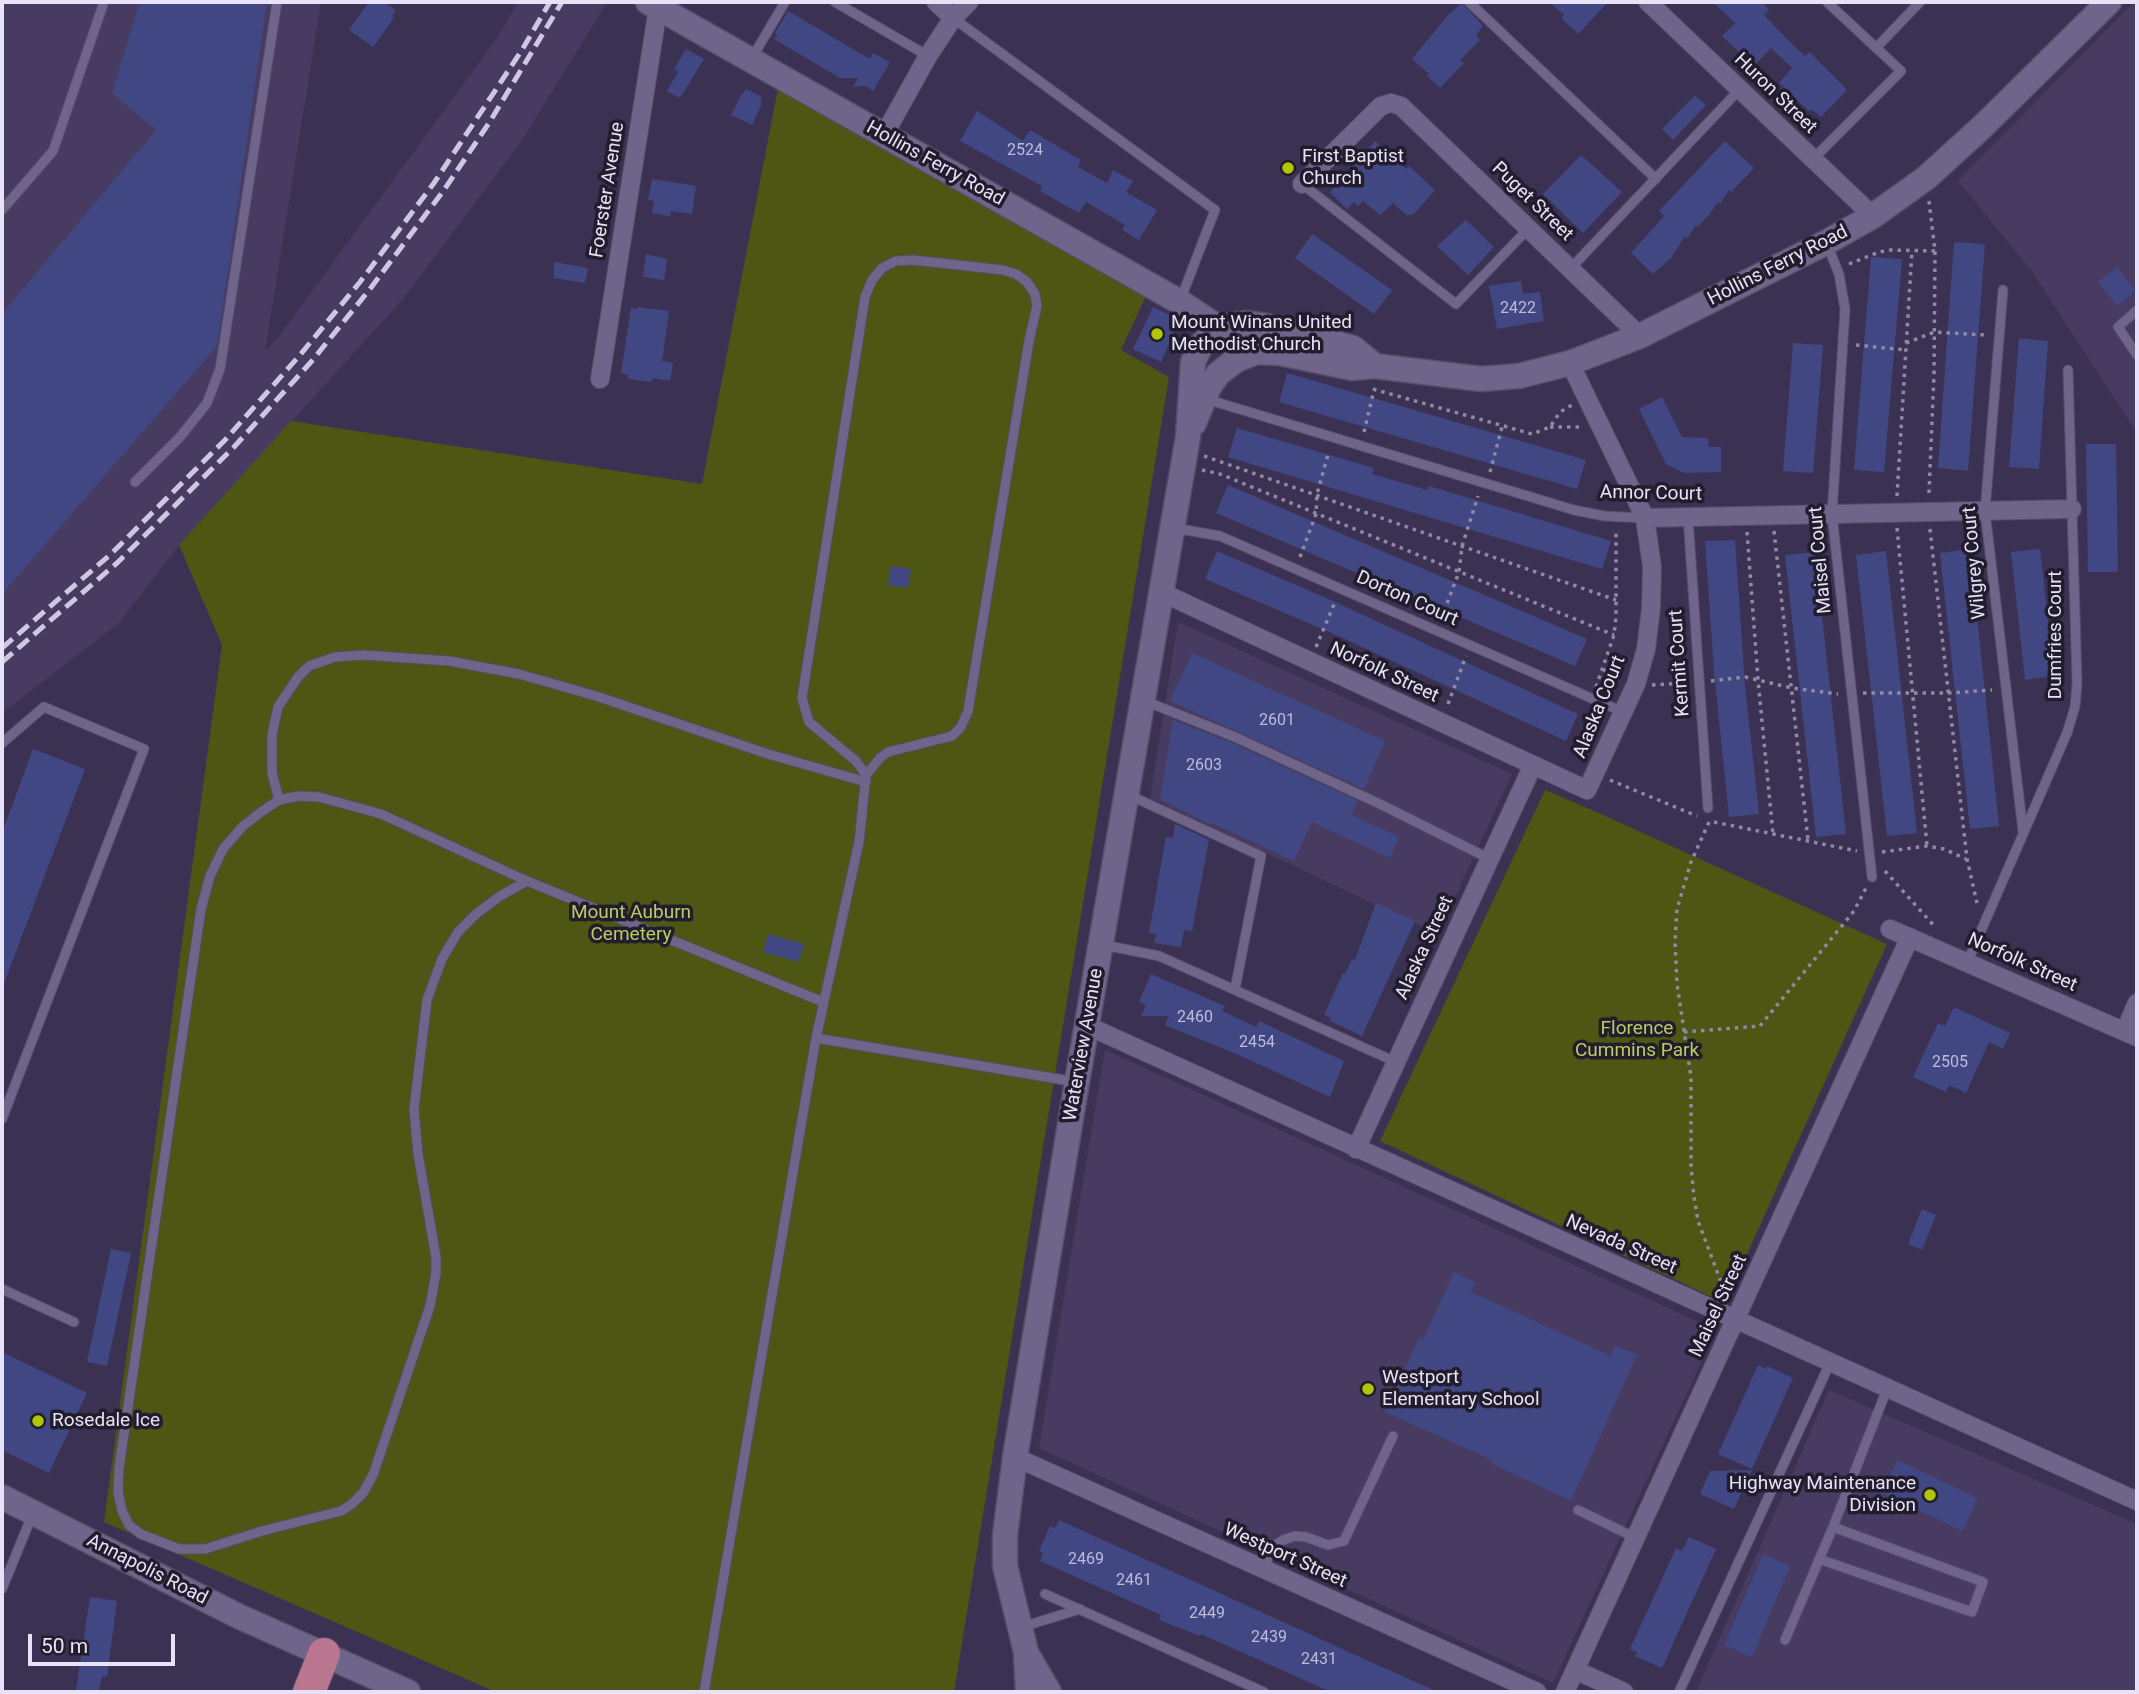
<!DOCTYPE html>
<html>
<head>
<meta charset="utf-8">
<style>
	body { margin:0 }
	#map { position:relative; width:2139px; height:1694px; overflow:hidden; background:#3b3253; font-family:Roboto,sans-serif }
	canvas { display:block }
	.frame { position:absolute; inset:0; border:4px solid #e7e2f7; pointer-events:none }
	.scale { position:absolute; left:28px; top:1634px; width:147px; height:32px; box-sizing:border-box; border:4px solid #e7e2f7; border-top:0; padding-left:9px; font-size:21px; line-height:24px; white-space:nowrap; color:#e7e2f7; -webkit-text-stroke:5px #211d2c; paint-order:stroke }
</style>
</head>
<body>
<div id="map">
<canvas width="2139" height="1694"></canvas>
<div class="frame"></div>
<div class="scale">50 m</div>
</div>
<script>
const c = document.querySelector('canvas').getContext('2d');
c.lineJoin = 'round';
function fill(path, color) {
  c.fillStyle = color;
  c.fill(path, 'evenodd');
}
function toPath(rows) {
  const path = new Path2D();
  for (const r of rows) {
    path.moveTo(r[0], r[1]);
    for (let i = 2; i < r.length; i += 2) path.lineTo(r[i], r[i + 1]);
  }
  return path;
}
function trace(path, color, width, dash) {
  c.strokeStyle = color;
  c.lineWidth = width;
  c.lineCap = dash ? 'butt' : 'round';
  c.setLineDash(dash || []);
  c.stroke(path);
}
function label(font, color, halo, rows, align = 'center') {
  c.font = font + ' Roboto,sans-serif';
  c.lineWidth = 7;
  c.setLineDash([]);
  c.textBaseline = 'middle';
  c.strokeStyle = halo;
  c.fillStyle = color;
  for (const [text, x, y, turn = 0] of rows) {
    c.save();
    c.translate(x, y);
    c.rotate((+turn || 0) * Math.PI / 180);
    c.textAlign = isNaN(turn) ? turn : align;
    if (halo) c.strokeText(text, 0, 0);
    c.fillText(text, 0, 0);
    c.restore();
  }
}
const built = toPath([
	[2,2,321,2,265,351,280,335,497,38,518,2,607,2,523,139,403,299,179,545,119,623,2,713],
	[2134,2,2137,2,2137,433,2031,270,1958,181],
	[1178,622,1512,774,1438,934,1150,798],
	[1105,1050,1716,1330,1553,1683,1039,1448],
	[1829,1390,2137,1524,2137,1692,1696,1692]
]);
const green = toPath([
	[778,88,1146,296,1121,350,1169,377,954,1692,496,1692,104,1522,222,645,179,545,291,421,702,484],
	[1545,790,1592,810,1887,944,1725,1303,1380,1141]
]);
const building = toPath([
	[140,2,267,2,217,346,2,594,2,314,156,130,112,93],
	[369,2,383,2,396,10,392,16,394,18,373,47,349,30],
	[1549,2,1608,2,1578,34,1561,18,1564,15],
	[1713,2,1762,2,1769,10,1764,15,1790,42,1805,56,1810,52,1847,90,1821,117,1811,109,1809,111,1779,83,1792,68,1771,48,1754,66,1722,36,1735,23],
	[1462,3,1483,26,1476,35,1480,40,1460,60,1464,63,1440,88,1427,76,1429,74,1412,59,1449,14],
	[788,11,870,59,873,53,890,62,873,91,866,86,853,87,858,78,840,78,774,39,777,35,775,33],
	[686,49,704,59,680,98,667,91,678,72,674,69],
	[746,89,762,97,760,102,762,103,752,125,731,115,742,93,743,94],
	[1695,95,1706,105,1673,140,1662,129],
	[977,111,1023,141,1030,130,1081,160,1078,167,1107,183,1113,170,1133,181,1126,192,1157,210,1139,240,1122,230,1125,225,1086,202,1079,213,1040,191,1042,186,960,141],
	[1375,141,1406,169,1409,166,1435,190,1413,215,1406,215,1393,203,1380,215,1363,201,1358,206,1354,202,1347,209,1330,192],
	[1725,141,1754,168,1731,192,1729,190,1720,204,1718,202,1709,215,1698,227,1696,225,1687,239,1685,236,1671,258,1653,274,1631,253,1664,216,1659,211],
	[1581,155,1622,192,1583,233,1543,194],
	[652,179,696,186,692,214,671,211,670,216,652,213,654,201,648,200],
	[1466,220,1494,247,1468,275,1437,246],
	[1312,234,1392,290,1374,314,1295,258],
	[1954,242,1985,244,1968,471,1938,468],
	[646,254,667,259,664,280,643,277],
	[1871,257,1902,259,1884,472,1854,470],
	[554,262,588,268,585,283,554,278],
	[2117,267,2136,291,2117,306,2098,282],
	[1521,281,1523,294,1540,292,1544,321,1497,329,1489,286],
	[637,307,669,311,662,361,673,363,670,381,653,378,652,382,628,379,628,375,621,373,631,308,637,309],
	[1153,307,1180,320,1161,362,1133,349],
	[2019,338,2048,341,2039,469,2009,467],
	[1793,343,1823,345,1813,473,1783,471],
	[1287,373,1586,460,1577,489,1279,402],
	[1662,397,1682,437,1708,438,1709,447,1721,447,1721,472,1684,473,1666,464,1639,409],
	[1237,428,1374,468,1372,474,1427,490,1429,486,1611,541,1602,569,1228,457],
	[2086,444,2116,444,2118,572,2088,572],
	[1228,485,1587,639,1575,666,1216,513],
	[1735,540,1745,686,1759,814,1729,817,1714,671,1705,541],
	[1970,549,1999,826,1970,829,1940,553],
	[2040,549,2054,676,2025,680,2011,552],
	[1217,551,1324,597,1578,714,1566,741,1334,634,1205,579],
	[1886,551,1917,833,1887,836,1856,555],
	[1815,552,1846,834,1816,837,1785,555],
	[891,566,911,569,908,588,888,585],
	[1192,653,1385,741,1364,789,1170,701],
	[1173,720,1232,743,1358,801,1351,815,1399,837,1390,858,1312,822,1294,861,1212,823,1211,825,1160,799],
	[33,749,85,769,3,986,2,833],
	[1175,824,1209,840,1192,931,1184,930,1181,947,1154,943,1157,934,1149,933,1166,837,1173,838],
	[1376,903,1415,921,1362,1036,1330,1021,1331,1018,1324,1015,1343,973,1345,974,1352,959,1355,960],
	[768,934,804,944,799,962,763,952],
	[1151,974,1225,1006,1222,1011,1256,1027,1259,1021,1344,1061,1330,1097,1241,1056,1165,1025,1169,1016,1141,1016,1146,1005,1139,1002],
	[1954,1007,2010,1033,2003,1049,1989,1042,1966,1093,1949,1085,1946,1092,1913,1077,1938,1023,1945,1026],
	[1922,1209,1936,1215,1922,1250,1908,1244],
	[111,1249,131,1253,107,1366,87,1362],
	[1454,1272,1475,1282,1471,1292,1611,1356,1615,1345,1637,1355,1571,1501,1491,1463,1492,1460,1385,1412,1419,1338,1423,1340],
	[2,1352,87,1393,49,1473,2,1450],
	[1758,1365,1766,1369,1767,1366,1793,1378,1752,1469,1718,1454],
	[1897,1460,1978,1498,1962,1531,1881,1493],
	[1752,1470,1734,1509,1700,1494,1710,1471],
	[1059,1520,1382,1667,1438,1692,1331,1692,1201,1634,1200,1636,1159,1620,1161,1615,1040,1561,1043,1553,1039,1551,1050,1526,1055,1528],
	[1689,1537,1716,1549,1662,1668,1635,1656,1637,1652,1630,1649,1676,1548,1682,1551],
	[1763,1554,1790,1566,1752,1657,1724,1645],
	[90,1597,117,1601,107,1677,102,1676,99,1692,76,1690]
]);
const path = toPath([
	[1849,264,1879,252,1891,250,1935,251],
	[1906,343,1935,332,1986,335],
	[1856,345,1906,350],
	[1373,389,1532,434,1550,427,1560,412,1572,405],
	[1550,427,1583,427],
	[1364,432,1374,390],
	[1204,456,1616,600],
	[1202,470,1220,474,1614,635],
	[1490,472,1502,427],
	[1929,493,1934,374,1935,251,1929,201],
	[1897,496,1912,250],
	[1897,528,1927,846],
	[1930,529,1967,859,1977,903],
	[1774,531,1808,840],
	[1747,532,1758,680,1773,834],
	[1300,557,1316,514,1317,494,1329,451],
	[1441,619,1459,572,1462,546,1478,496],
	[1316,647,1335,602],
	[1603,669,1616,682],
	[1711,681,1745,677,1792,688,1838,694],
	[1652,685,1686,683],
	[1596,687,1614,635,1616,617,1616,530],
	[1863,693,1949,693,1992,690],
	[1448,704,1466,656],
	[1610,780,1697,816],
	[1709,822,1691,862,1677,909,1675,941,1677,984,1691,1077,1691,1166,1694,1197,1698,1221,1726,1295],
	[1714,822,1857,851],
	[1882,852,1927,846,1944,849,1966,859],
	[1885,871,1936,928],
	[1684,1032,1760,1026,1854,911,1866,888]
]);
const lane = toPath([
	[835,2,928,56],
	[1469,2,1656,179],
	[953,18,1215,210,1180,301],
	[1876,48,1920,2],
	[752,58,785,2],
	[1813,159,1901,71,1827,2],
	[1302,184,1456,304,1529,228],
	[2,210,53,151,104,2],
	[1827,244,1839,274,1845,309,1832,514,1872,877],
	[1571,268,1740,89],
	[2003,290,1985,511,2023,831],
	[2137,310,2118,327,2137,355],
	[1206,399,1574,510,1604,516,1644,518],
	[135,482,180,437,207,403,220,369,277,2],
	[1688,517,1708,808],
	[1174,528,1220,536,1623,712],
	[1145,701,1235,737,1382,805,1490,859],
	[2,743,44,707,144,749,2,1119],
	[1129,795,1261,856,1235,989],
	[279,800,272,773,272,735,278,707,298,677,309,666,335,657,364,655,449,661,519,674,596,696,768,754,866,782],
	[527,881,500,896,476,914,458,932,442,959,427,1000,414,1109,418,1154,436,1257,436,1273,430,1306,373,1475,363,1493,352,1504,341,1511,262,1531,205,1549,179,1549,141,1534,129,1525,122,1511,118,1492,119,1468,201,909,210,876,223,849,243,826,261,812,279,800,298,796,319,797,381,814,527,881,823,1002],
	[1104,945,1159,956,1396,1062],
	[1967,963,2067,733,2075,707,2077,683,2068,370],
	[816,1038,1076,1082],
	[2,1289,74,1322],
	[1578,1510,1636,1538],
	[1819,1559,1972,1612,1983,1582,1833,1527],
	[1263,1569,1273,1547,1283,1540,1295,1536,1306,1537,1328,1545,1344,1541,1393,1436],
	[2,1589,33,1513],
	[1045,1594,1264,1692],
	[1022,1627,1080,1609],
	[1785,1640,1833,1527,1887,1389],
	[704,1692,816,1038,859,842,866,775,880,758,888,752,952,736,961,727,968,711,1029,341,1037,306,1035,294,1027,282,1016,274,1003,270,913,260,896,261,882,268,872,280,865,297,802,698,809,722,856,761,866,775],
	[1679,1692,1830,1363]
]);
const street = toPath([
	[936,2,953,18],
	[1648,2,1873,216],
	[884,135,928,56,953,18,969,2],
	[1302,184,1381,106,1391,103,1401,106,1640,336],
	[600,379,658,8],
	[1645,518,2072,509],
	[1163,593,1587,790,1636,684,1646,649,1651,608,1652,567,1645,518,1570,363],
	[1890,929,2137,1037],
	[1088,1026,2137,1501],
	[2125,1031,2137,1003],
	[1356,1149,1533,765],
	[1015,1457,1537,1692],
	[1575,1670,1624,1692],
	[1565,1692,1910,937]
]);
const secondary = toPath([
	[648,2,1180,302,1233,337],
	[1194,423,1209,387,1218,374,1236,360,1257,352,1280,353,1352,368,1375,366,1481,379,1519,376,1570,363,1640,336,1827,242,1873,216,1926,178,1981,128,2109,2],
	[2,1497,238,1616,408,1692],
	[1028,1656,1049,1692],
	[1028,1692,1026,1652,1005,1566,1005,1535,1015,1457,1077,1082,1188,437,1193,362,1201,345,1215,332,1227,326,1245,323,1267,326,1353,348,1375,366]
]);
const highway = toPath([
	[309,1692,324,1654]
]);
const rail = toPath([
	[2,648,111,554,225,440,300,355,360,282,434,183,522,50,550,2],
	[2,662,117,563,234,447,311,362,370,289,444,190,489,123,562,2]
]);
const markers = [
	[1288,168,7,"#b1c500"],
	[1157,334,7,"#b1c500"],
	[1368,1389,7,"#b1c500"],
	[38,1421,7,"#b1c500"],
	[1930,1495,7,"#b1c500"]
];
const numberNames = [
	["2524",1025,151],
	["2422",1518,309],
	["2601",1277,721],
	["2603",1204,766],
	["2460",1195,1018],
	["2454",1257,1043],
	["2505",1950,1063],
	["2469",1086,1560],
	["2461",1134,1581],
	["2449",1207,1614],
	["2439",1269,1638],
	["2431",1319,1660]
];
const streetNames = [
	["Huron Street",1775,94,44],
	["Hollins Ferry Road",935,164,29],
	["Foerster Avenue",608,190,-81],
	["Puget Street",1532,202,44],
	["Hollins Ferry Road",1778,266,-27],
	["Annor Court",1651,494,1],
	["Maisel Court",1821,560,-95],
	["Wilgrey Court",1975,563,-95],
	["Dorton Court",1407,599,24],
	["Dumfries Court",2056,635,-90],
	["Kermit Court",1680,663,-94],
	["Norfolk Street",1384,673,25],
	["Alaska Court",1600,707,-68],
	["Alaska Street",1425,948,-65],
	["Norfolk Street",2022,963,24],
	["Waterview Avenue",1084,1045,-80],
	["Nevada Street",1621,1245,24],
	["Maisel Street",1719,1306,-65],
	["Westport Street",1285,1556,24],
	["Annapolis Road",147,1570,27]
];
const poiNames = [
	["First Baptist",1302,157],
	["Church",1302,179],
	["Mount Winans United",1171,323],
	["Methodist Church",1171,345],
	["Westport",1382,1378],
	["Elementary School",1382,1400],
	["Rosedale Ice",52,1421],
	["Highway Maintenance",1916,1484,"right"],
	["Division",1916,1506,"right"]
];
const parkNames = [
	["Mount Auburn",631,913],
	["Cemetery",631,935],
	["Florence",1637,1029],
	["Cummins Park",1637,1051]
];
fill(built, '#473b62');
fill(green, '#4d5613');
fill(building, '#414783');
trace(lane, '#564d69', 11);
trace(street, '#564d69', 20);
trace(secondary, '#564d69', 27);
trace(highway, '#564d69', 34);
trace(path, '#9089a4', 3.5, [3.5, 5]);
trace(lane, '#6f658a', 9);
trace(street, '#6f658a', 18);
trace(secondary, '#6f658a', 24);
trace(highway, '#bb768f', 32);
trace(rail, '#cdc8df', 5, [14, 7]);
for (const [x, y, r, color] of markers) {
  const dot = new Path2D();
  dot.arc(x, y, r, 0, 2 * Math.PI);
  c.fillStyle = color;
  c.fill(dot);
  trace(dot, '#211d2c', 2.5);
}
label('16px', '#bebbda', null, numberNames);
label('19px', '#e7e2f7', '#211d2c', streetNames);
label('19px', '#e7e2f7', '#211d2c', poiNames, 'left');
label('19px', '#bacb64', '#211d2c', parkNames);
</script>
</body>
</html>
